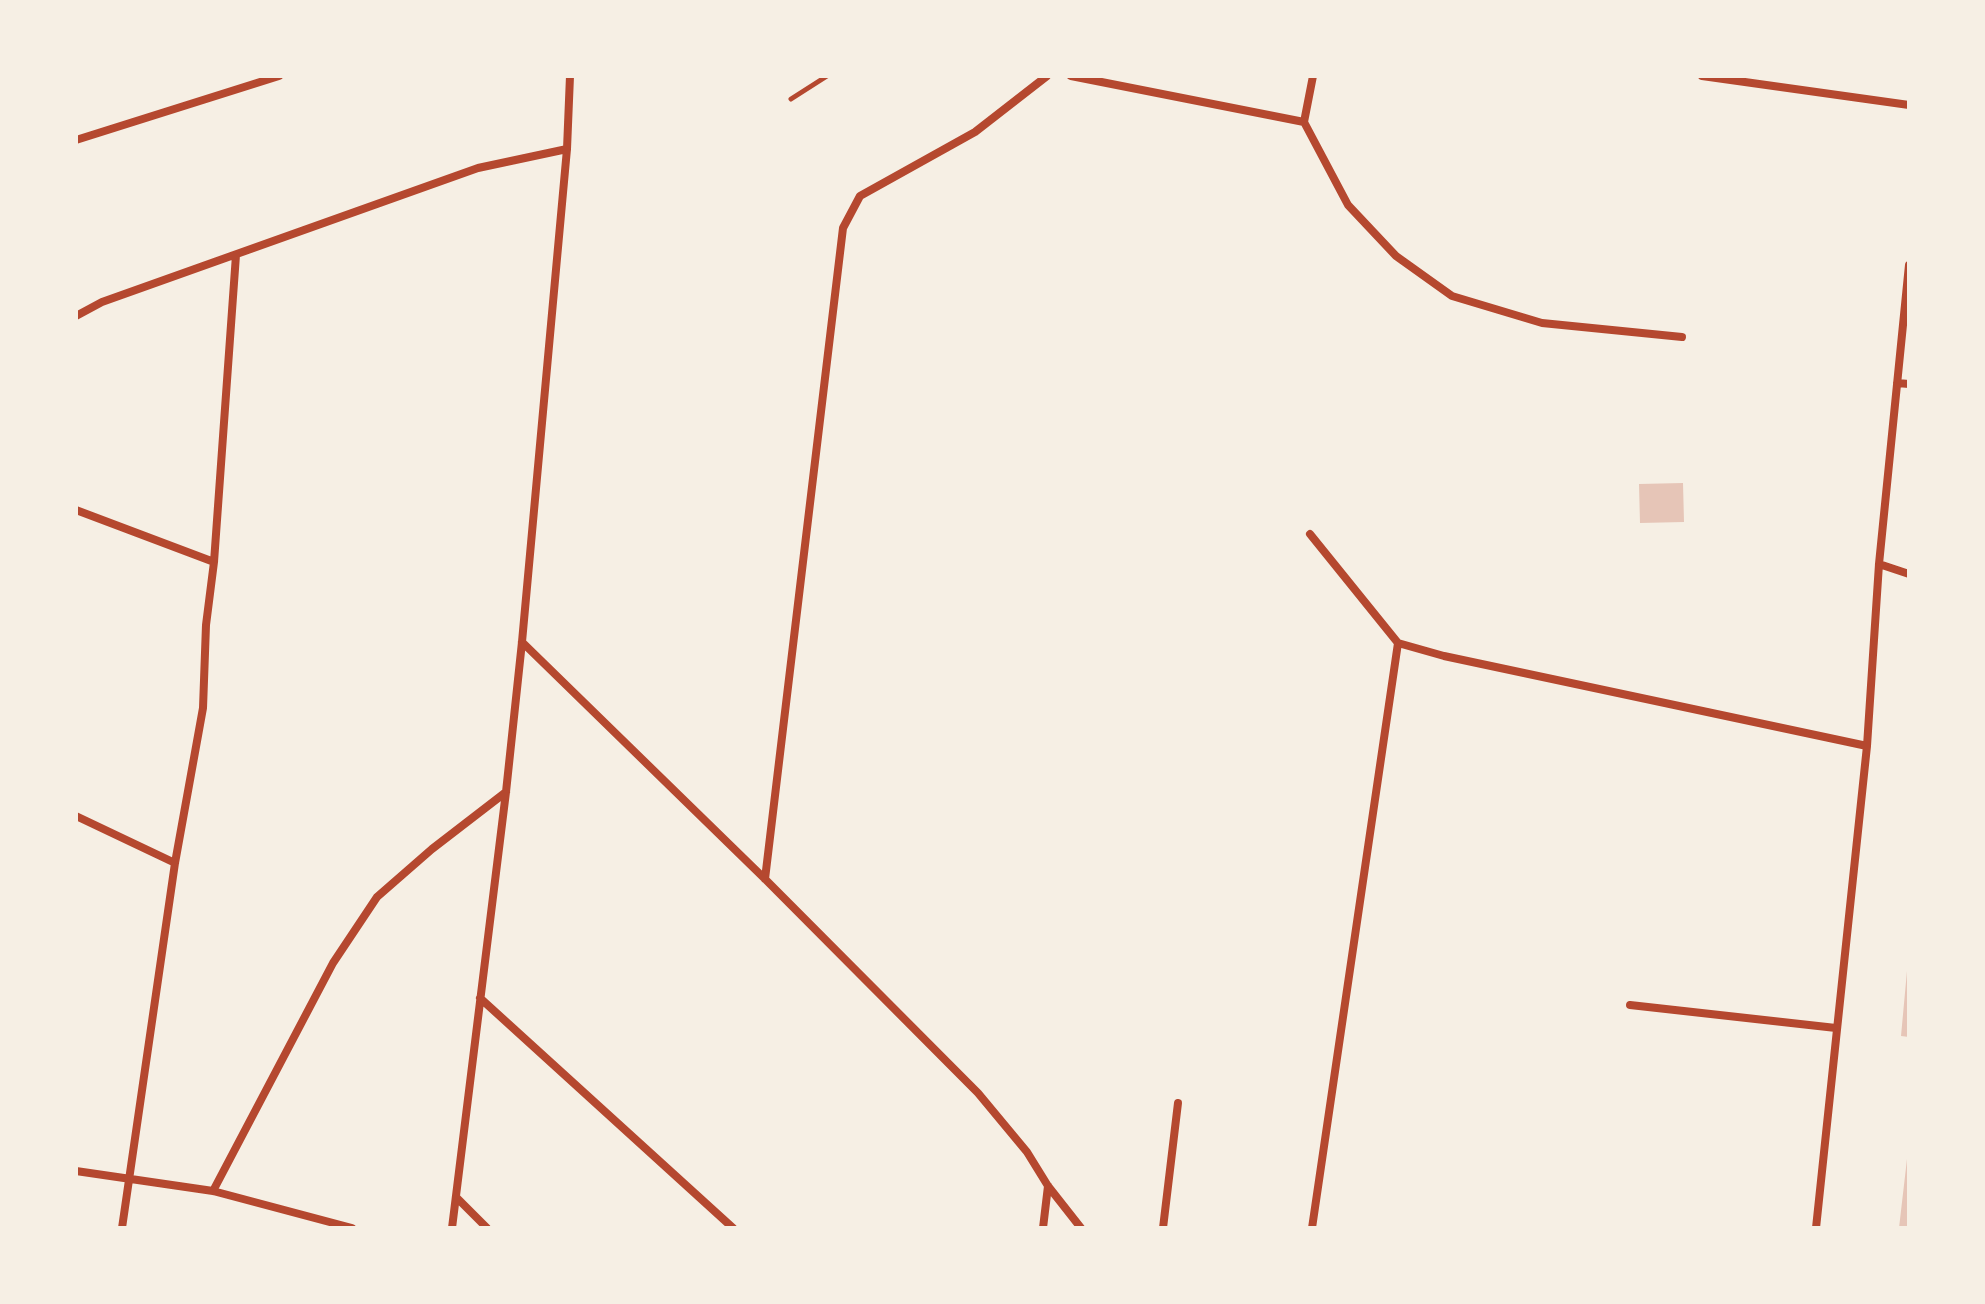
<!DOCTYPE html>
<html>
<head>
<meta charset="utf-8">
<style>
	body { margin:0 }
	#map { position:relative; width:1985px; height:1304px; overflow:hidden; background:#f6efe4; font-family:"Open Sans",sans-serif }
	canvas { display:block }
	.frame { position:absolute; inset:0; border:78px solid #f6efe4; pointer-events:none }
</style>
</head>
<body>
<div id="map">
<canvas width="1985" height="1304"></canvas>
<div class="frame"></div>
</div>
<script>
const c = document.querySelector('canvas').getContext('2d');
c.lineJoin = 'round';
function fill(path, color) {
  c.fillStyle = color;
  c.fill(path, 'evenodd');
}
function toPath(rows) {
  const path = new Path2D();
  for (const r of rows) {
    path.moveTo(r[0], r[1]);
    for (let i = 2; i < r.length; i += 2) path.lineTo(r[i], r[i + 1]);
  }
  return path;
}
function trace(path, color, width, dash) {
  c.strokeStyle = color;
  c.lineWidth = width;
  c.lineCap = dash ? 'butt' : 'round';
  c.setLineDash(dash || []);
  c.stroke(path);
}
const building = toPath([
	[1683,483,1684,522,1640,523,1639,484],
	[1907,971,1909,971,1909,1037,1901,1036],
	[1907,1159,1909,1159,1909,1228,1899,1228]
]);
const path = toPath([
	[791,99,827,76]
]);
const minor = toPath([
	[1071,76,1304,122,1348,205,1396,256,1452,296,1542,323,1682,337],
	[1702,76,1909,105],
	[1304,122,1313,76],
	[76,140,279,76],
	[76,316,102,302,478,168,567,149],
	[1897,383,1909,384],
	[76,510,214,562],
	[1310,534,1398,643],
	[1879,564,1909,574],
	[522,642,765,879,978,1093,1027,1152,1048,1186,1081,1228],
	[1398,643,1444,656,1867,746],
	[76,816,175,863],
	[765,879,843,228,860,196,975,132,1047,76],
	[480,998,733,1228],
	[1630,1005,1836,1028],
	[76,1171,213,1191,352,1228],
	[213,1191,333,963,377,897,432,849,506,792],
	[456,1197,487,1228],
	[122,1228,175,863,203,708,206,625,214,562,236,255],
	[452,1228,506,792,522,642,567,149,570,76],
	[1043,1228,1048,1186],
	[1163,1228,1178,1103],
	[1312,1228,1398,643],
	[1816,1228,1867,746,1879,564,1909,265]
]);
fill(building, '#e6c5b7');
trace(path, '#b5482f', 5);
trace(minor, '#b5482f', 8);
</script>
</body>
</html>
